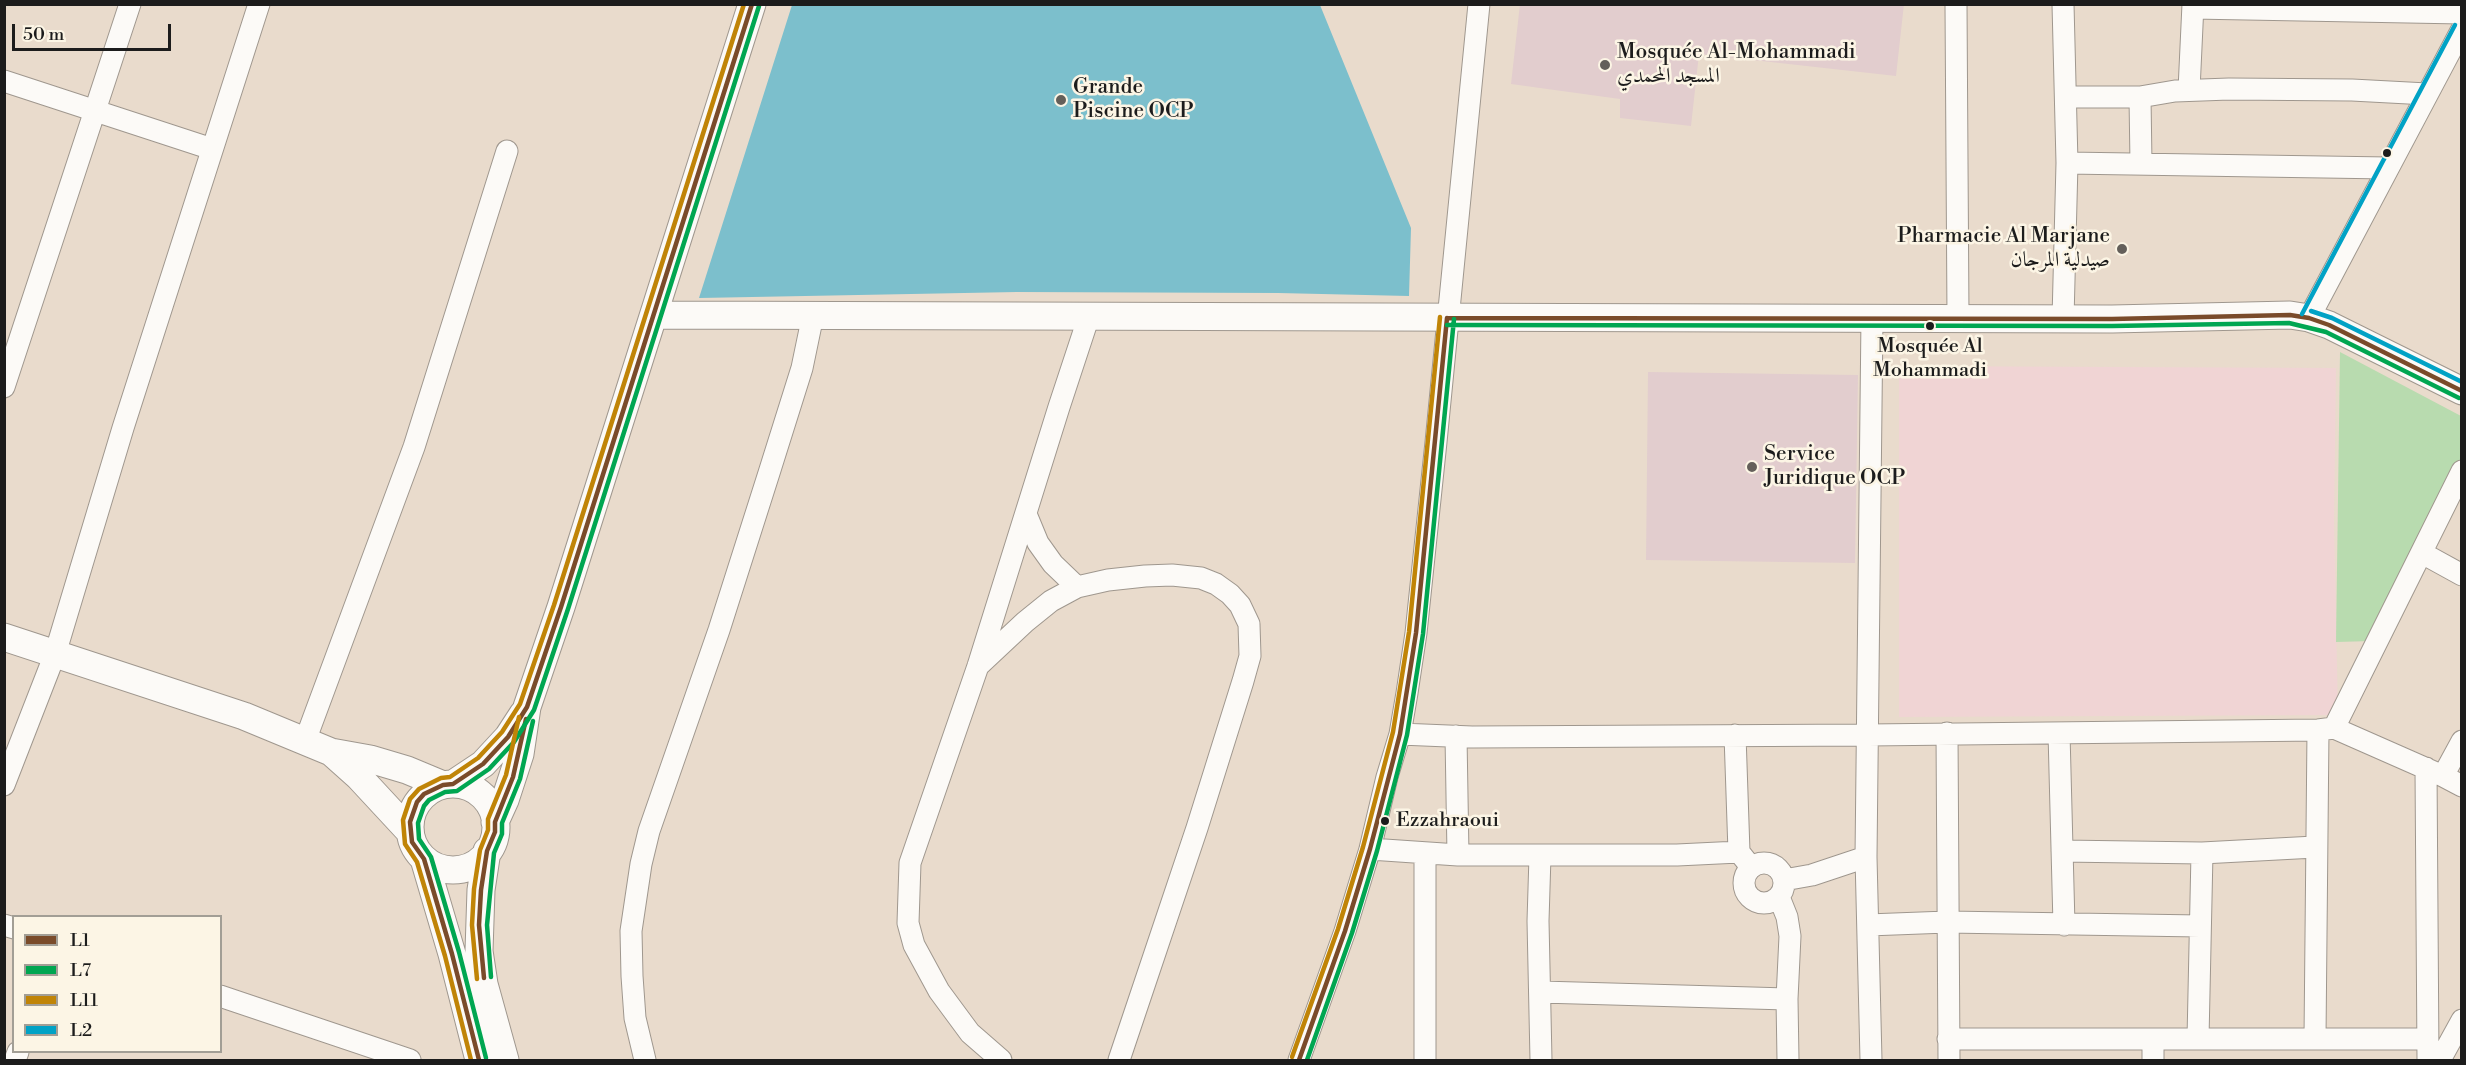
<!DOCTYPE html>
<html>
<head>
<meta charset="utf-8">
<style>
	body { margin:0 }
	#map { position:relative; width:2466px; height:1065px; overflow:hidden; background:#e9dbcc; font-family:"Libre Bodoni",serif }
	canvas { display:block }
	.frame { position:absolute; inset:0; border:6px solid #1c1c1c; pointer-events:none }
	.legend { position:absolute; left:12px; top:915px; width:210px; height:138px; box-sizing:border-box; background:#fcf5e5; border:2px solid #a29e95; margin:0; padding:8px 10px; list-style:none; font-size:18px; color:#1c1c1c }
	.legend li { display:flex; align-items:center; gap:12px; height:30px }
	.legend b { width:30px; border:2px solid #a29e95 }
	.scale { position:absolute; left:12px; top:24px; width:159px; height:27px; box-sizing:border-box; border:3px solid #1c1c1c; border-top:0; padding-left:8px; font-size:18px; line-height:21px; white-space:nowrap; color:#1c1c1c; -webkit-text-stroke:4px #fcf5e5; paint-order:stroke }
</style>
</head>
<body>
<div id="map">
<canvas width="2466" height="1065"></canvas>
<div class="frame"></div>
<ul class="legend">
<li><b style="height:8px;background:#7a4b2a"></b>L1</li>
<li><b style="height:8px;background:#00a651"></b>L7</li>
<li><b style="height:8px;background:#c08407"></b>L11</li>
<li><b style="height:8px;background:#01a2c5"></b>L2</li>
</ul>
<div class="scale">50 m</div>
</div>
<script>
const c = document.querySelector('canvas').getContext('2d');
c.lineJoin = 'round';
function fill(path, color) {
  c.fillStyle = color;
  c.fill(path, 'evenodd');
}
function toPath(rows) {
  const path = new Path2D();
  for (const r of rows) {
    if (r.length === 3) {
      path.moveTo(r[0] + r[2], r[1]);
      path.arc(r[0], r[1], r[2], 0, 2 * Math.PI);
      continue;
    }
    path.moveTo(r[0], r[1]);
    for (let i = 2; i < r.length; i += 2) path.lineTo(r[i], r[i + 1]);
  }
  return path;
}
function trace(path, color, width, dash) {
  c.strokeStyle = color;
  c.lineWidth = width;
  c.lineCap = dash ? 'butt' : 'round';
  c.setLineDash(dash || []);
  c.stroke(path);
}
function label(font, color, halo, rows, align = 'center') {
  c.font = font + ' "Libre Bodoni",Amiri,serif';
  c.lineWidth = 5;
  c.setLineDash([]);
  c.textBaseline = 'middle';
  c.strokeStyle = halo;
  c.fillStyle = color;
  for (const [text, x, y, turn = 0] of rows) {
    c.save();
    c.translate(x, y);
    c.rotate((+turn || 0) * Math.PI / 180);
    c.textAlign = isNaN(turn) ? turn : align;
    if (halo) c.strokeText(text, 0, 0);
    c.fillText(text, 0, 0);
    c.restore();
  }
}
const built = toPath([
	[1899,366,2336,368,2334,520,2338,715,1899,717]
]);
const green = toPath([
	[2340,352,2461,416,2462,457,2372,641,2336,642]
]);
const water = toPath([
	[792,5,1320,5,1411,228,1409,296,1278,293,1017,292,699,298]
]);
const building = toPath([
	[1520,4,1904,4,1896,76,1699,54,1691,126,1620,118,1620,99,1511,84],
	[1648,372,1858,375,1855,563,1646,560]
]);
const minor = toPath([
	[1956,4,1958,317],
	[2193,8,2462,13],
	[4,81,212,149],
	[2189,90,2193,4],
	[2066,97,2140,97,2175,91,2229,89,2352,90,2427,94],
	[2140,97,2141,164],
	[2067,163,2388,168],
	[2309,318,2462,29],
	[2063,319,2067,163,2063,4],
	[4,387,130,4],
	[1026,514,1038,543,1053,564,1077,587,1108,580,1145,576,1172,575,1201,578,1216,584,1230,594,1240,605,1249,624,1250,656,1243,681,1197,828,1119,1060],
	[2422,553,2462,575],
	[978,666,1025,622,1051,601,1077,587],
	[2334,728,2462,471],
	[1947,733,1949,1060],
	[2059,733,2064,925],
	[1400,734,1472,737,1868,735,2318,730,2334,728,2443,776,2462,786],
	[1735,735,1739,852],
	[1456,736,1458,855],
	[305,741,414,447,507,151],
	[2426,768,2428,1060],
	[2443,776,2462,741],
	[4,785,55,654,123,428,259,4],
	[1370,849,1458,855,1677,855,1739,852,1751,867],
	[2062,851,2202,853,2315,847],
	[1425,853,1425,1060],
	[1540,856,1538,921,1541,1060],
	[1764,883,20],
	[1784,880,1812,875,1866,857],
	[1779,897,1787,917,1790,936,1787,999,1788,1060],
	[4,925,14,928],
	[1868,925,1947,922,2200,926],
	[1541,992,1787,999],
	[220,996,410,1060],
	[2315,1038,2318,730],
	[1948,1039,2427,1039],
	[2198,1039,2202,853],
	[15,1060,18,1052],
	[645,1060,635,1018,632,976,631,931,641,864,649,831,719,630,769,473,802,368,813,315],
	[1001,1060,970,1033,939,991,914,945,908,923,910,863,978,666,1059,407,1089,316],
	[1299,1060,1345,931,1370,849,1387,777,1400,734,1407,693,1416,633,1436,442,1479,4],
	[1871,1060,1866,857,1872,317],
	[2153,1060,2153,1039],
	[2440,1060,2462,1020]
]);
const tertiary = toPath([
	[655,315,2112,319,2290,315,2309,318,2329,325,2462,391],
	[4,637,244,716,331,752,370,759,407,770,443,785],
	[331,752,359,777,410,832],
	[453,784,483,764,508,737,523,714],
	[453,827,43],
	[495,822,505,800,520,754,527,707,561,607,752,4],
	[487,851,481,890,479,951,484,984,505,1060],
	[424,859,452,954,479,1060]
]);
const bus1 = toPath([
	[1447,318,2112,319,2290,315,2309,318,2329,325,2462,391],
	[484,978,479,925,481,890,487,851,495,832,495,822,513,777,526,719],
	[479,1060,452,954,424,859,412,842,410,822,417,802,424,794,443,785,453,784,483,764,508,737,527,707,561,607,752,4],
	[1299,1060,1345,931,1370,849,1400,734,1416,633,1447,318]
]);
const bus2 = toPath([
	[1447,325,2112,326,2289,323,2326,332,2459,398],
	[491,977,487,925,494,853,502,834,502,823,520,779,533,721],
	[486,1058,459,952,431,857,419,839,418,823,424,806,429,800,445,792,457,791,489,769,514,742,534,710,568,609,759,6],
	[1307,1060,1352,933,1377,851,1407,735,1423,634,1454,319]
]);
const bus3 = toPath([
	[477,979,472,925,474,889,480,850,488,830,488,819,506,775,519,717],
	[1292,1057,1338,929,1363,847,1393,732,1409,632,1440,317],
	[471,1060,445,956,417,862,405,844,403,820,410,799,419,789,441,778,450,777,478,758,502,732,520,704,554,605,744,4]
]);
const bus4 = toPath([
	[2311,311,2332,318,2462,382],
	[2302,314,2455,25]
]);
const markers = [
	[1605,65,6,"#645f5a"],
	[1061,100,6,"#645f5a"],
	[2387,153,5,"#1c1c1c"],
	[2122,249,6,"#645f5a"],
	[1930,326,5,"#1c1c1c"],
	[1752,467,6,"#645f5a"],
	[1385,821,5,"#1c1c1c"]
];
const busNames = [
	["Mosquée Al",1930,347],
	["Mohammadi",1930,371],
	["Ezzahraoui",1396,821,"left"]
];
const poiNames = [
	["Mosquée Al-Mohammadi",1617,53],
	["المسجد المحمدي",1617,77],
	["Grande",1073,88],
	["Piscine OCP",1073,112],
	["Pharmacie Al Marjane",2110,237,"right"],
	["صيدلية المرجان",2110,261,"right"],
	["Service",1764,455],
	["Juridique OCP",1764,479]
];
fill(built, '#f0d4d4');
fill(green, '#b8dbaf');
fill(water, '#7cbfcc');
fill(building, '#e2cdce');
trace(minor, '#9f978e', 23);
trace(tertiary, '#9f978e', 29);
trace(minor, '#fcfaf7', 21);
trace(tertiary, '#fcfaf7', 27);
trace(bus1, '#7a4b2a', 4.5);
trace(bus2, '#00a651', 4.5);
trace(bus3, '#c08407', 4.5);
trace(bus4, '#01a2c5', 4.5);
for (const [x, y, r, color] of markers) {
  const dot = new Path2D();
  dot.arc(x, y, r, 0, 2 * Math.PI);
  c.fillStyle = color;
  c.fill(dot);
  trace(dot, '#fcf5e5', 2);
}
label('20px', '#1c1c1c', '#fcf5e5', busNames);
label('21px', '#1c1c1c', '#fcf5e5', poiNames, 'left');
</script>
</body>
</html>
